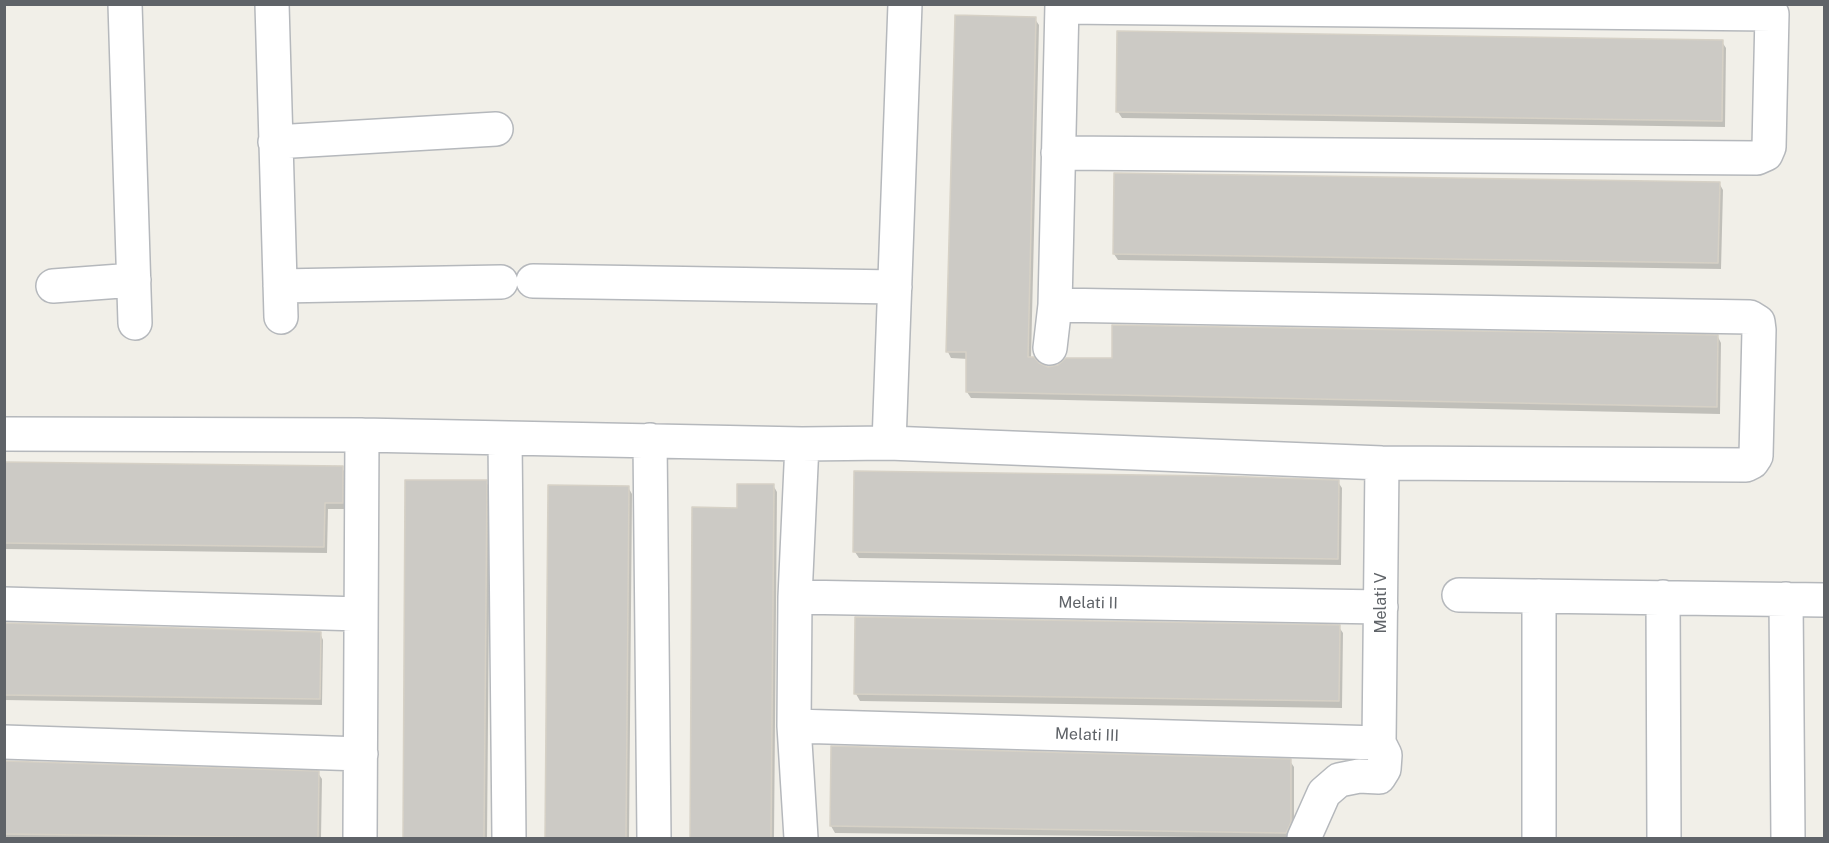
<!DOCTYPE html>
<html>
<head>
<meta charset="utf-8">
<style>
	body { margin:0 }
	#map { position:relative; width:1829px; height:843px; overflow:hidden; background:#f1efe8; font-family:"Public Sans",sans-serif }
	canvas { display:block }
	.frame { position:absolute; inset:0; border:6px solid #5f6368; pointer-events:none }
</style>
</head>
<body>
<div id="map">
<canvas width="1829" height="843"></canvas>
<div class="frame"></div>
</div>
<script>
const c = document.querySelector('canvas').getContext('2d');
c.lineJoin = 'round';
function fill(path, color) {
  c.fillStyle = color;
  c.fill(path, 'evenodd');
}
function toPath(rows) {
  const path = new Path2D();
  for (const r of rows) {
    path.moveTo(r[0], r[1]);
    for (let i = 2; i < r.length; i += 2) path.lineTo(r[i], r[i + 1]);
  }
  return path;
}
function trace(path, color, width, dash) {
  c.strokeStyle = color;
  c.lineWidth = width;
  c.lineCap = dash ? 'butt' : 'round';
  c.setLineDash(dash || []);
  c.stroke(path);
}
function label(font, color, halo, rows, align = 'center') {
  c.font = font + ' "Public Sans",sans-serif';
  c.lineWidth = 4.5;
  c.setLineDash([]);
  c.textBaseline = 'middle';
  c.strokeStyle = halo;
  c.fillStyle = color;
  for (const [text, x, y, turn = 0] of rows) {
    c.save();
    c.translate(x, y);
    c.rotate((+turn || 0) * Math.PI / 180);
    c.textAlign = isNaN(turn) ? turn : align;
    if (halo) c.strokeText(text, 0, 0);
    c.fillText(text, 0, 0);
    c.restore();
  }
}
const shadow = toPath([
	[1035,19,1039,25,1031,358,1038,365,1048,368,1113,360,1718,337,1721,343,1720,414,971,398,967,392,968,359,951,358,948,352],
	[1722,42,1726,48,1725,127,1122,118,1118,112],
	[1719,183,1723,190,1721,269,1118,260,1114,254],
	[4,463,342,468,346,474,346,509,328,509,327,553,4,549],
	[407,481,486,482,490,488,487,838,404,838],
	[1338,482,1342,488,1341,565,859,558,855,552],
	[773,485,777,492,774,838,691,838,693,509,738,509],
	[549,487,628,487,632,494,629,838,547,838],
	[4,624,320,633,323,640,322,705,4,700],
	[1339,627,1343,633,1342,708,860,701,856,694],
	[1290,761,1294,767,1294,829,1290,838,835,833,831,826],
	[4,762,318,773,322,779,321,838,4,838]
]);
const building = toPath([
	[955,15,1036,17,1028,357,1034,357,1039,363,1048,367,1058,365,1066,358,1112,358,1112,325,1718,335,1717,407,966,392,966,352,946,352,955,15],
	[1117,31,1723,40,1722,121,1116,112,1117,31],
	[1114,173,1720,182,1718,263,1113,254,1114,173],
	[4,462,343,466,343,503,325,503,324,547,4,543,4,462],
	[854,471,1218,476,1339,480,1338,559,853,552,854,471],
	[405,480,487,480,484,838,403,838,405,480],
	[737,484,774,484,771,838,690,838,692,507,737,508,737,484],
	[548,485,629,486,626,838,545,838,548,485],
	[855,617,1340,625,1339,701,854,694,855,617],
	[4,623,321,632,320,699,4,695,4,623],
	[831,746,1291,759,1291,822,1286,833,830,826,831,746],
	[4,761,319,771,318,838,4,834,4,761]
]);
const minor = toPath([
	[125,4,135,323],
	[272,4,281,317],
	[275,142,496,129],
	[1058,153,1757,158,1766,154,1769,147,1772,14,1062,7],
	[533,281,895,287],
	[53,286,134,280],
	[280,286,501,282],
	[1050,348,1055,305,1062,4],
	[4,434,362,435,802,444,889,443,1382,463,1746,465,1752,462,1756,456,1759,330,1758,322,1750,317,1055,305],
	[505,438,509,838],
	[650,440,654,838],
	[889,443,905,4],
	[1459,595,1824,600],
	[1539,596,1539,838],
	[795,597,1381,607],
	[1663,597,1664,838],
	[1786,599,1788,838],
	[4,604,361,614],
	[794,726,1379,743],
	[4,742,361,754],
	[360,838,362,435],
	[801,838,794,726,795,597,802,444],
	[1304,838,1324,793,1339,780,1359,776,1379,777,1384,769,1385,755,1379,743,1382,463]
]);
const streetNames = [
	["Melati II",1088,603,1],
	["Melati V",1381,603,-90],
	["Melati III",1087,735,2]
];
fill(shadow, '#0003');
fill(building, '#cccac5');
trace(building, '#d6d1c6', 1.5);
trace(minor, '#b5b8bc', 36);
trace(minor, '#fff', 33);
label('16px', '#5f6368', '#fff', streetNames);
</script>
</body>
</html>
